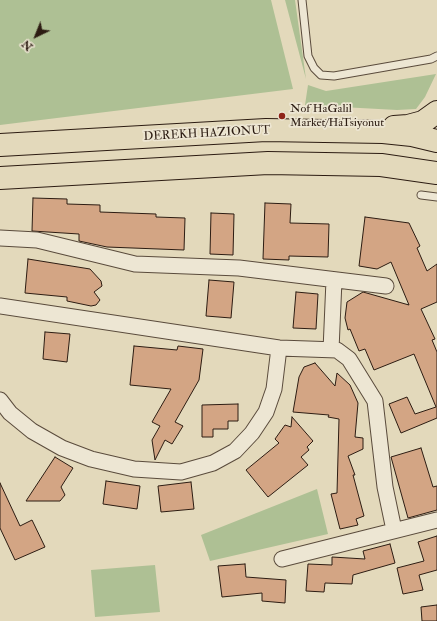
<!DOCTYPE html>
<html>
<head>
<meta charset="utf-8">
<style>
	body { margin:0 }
	#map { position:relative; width:437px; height:621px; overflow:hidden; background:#e3d9bb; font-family:"IM FELL Double Pica",serif }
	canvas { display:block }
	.north { position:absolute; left:16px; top:16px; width:40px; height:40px; -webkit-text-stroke:3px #ede6d3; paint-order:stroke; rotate:223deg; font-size:11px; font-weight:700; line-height:16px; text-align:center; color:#2c1c12 }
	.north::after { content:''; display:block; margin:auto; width:14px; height:18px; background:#2c1c12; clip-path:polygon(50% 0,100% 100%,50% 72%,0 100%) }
</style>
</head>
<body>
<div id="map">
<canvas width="437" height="621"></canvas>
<div class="north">N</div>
</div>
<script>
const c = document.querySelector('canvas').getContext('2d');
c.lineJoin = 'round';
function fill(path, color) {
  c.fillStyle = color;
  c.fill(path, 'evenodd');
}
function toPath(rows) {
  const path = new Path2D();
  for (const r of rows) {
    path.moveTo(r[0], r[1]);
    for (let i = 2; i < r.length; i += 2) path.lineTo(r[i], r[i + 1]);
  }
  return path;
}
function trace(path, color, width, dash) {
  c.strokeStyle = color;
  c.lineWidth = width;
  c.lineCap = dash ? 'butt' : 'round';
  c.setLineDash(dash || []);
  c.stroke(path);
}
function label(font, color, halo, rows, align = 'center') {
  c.font = font + ' "IM FELL Double Pica",serif';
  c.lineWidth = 3.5;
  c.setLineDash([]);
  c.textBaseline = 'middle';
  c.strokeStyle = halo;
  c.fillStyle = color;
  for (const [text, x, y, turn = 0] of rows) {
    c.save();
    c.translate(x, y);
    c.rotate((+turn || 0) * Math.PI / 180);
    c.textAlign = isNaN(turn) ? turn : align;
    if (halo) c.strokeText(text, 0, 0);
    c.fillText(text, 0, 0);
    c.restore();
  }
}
const green = toPath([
	[0,0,271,0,293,89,0,125],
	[285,0,295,0,306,79],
	[436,74,425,97,416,109,397,110,305,105,308,85,326,91],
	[317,489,328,534,210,561,201,535],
	[155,565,160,612,95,617,91,570]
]);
const building = toPath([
	[33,198,67,199,67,204,100,205,100,212,156,214,156,217,185,218,184,250,107,247,79,241,79,234,32,231,33,198],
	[265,203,291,204,290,223,329,224,328,257,289,256,289,260,263,259,265,203],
	[211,213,234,214,233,255,210,254,211,213],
	[365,217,409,223,420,246,417,248,427,271,437,264,437,302,421,309,435,339,432,340,437,352,437,418,401,433,389,404,407,397,415,414,436,407,414,354,374,370,365,349,359,351,350,329,348,330,345,318,347,302,363,292,409,305,391,262,377,269,359,266,365,217],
	[28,259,90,269,101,281,102,286,94,292,100,300,96,305,91,306,67,301,67,297,25,293,28,259],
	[209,280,234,282,231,318,206,316,209,280],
	[296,292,318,294,316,329,293,328,296,292],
	[45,332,70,334,67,362,43,359,45,332],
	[134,346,177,350,178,346,203,349,199,380,175,422,183,426,172,444,165,440,155,460,152,440,160,426,152,422,171,389,130,385,134,346],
	[315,363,335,386,337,373,350,385,358,403,355,437,363,438,363,449,348,456,355,475,353,475,364,516,356,519,358,525,340,529,331,494,337,493,339,419,328,417,329,415,293,412,299,377,304,367,315,363],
	[238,404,238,421,228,421,228,429,213,429,213,437,202,437,202,405,238,404],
	[292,417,313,441,307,447,309,450,301,457,308,465,268,497,246,470,279,443,275,439,285,425,291,427,292,417],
	[421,448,433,487,437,486,437,510,408,518,391,457,421,448],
	[55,457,73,468,61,487,65,495,60,501,26,501,55,457],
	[106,481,140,486,137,509,103,504,106,481],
	[191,482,194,509,161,512,158,486,191,482],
	[0,483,20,526,32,520,45,547,15,560,0,528,0,483],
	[437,536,437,570,419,575,423,590,403,594,397,568,424,561,418,542,437,536],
	[390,544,395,563,353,575,352,584,325,583,324,592,306,591,308,564,332,565,332,557,365,559,363,551,390,544],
	[245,564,246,577,286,580,285,603,262,601,262,593,222,597,218,566,245,564],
	[437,605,437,621,422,621,421,607,437,605]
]);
const lane = toPath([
	[302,0,308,56,314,68,321,75,334,76,431,59,437,56],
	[421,195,437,197]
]);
const street = toPath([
	[0,238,37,240,135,264,239,268,386,286],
	[0,306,279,348,337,350,349,359,375,401,385,487,394,530],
	[331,350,334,280],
	[0,400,10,413,32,431,62,448,91,459,134,469,181,472,213,463,235,451,252,433,266,412,274,389,279,348],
	[282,559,437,520]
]);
const highway = toPath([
	[394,127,408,126,423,122,437,112],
	[0,145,266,130,383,132,412,135,437,141],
	[0,178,268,163,381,165,437,173]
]);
const markers = [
	[282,116,4,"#8f2418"]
];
const poiNames = [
	["Nof HaGalil",290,109],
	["Market/HaTsiyonut",290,123]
];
const streetNames = [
	["DEREKH HAZIONUT",207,134,-3]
];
fill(green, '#aec094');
fill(building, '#d3a584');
trace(building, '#2c1c12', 1);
trace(lane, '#5a4b3c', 9);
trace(street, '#5a4b3c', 17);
trace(highway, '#2c1c12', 24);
trace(lane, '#ede6d3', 7);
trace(street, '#ede6d3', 15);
trace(highway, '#e3d9bb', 22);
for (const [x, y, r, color] of markers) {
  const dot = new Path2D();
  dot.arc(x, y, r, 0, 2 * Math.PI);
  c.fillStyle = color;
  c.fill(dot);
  trace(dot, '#ede6d3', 1.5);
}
label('12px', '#2c1c12', '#ede6d3', poiNames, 'left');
label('12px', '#2c1c12', '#ede6d3', streetNames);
</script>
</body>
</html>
